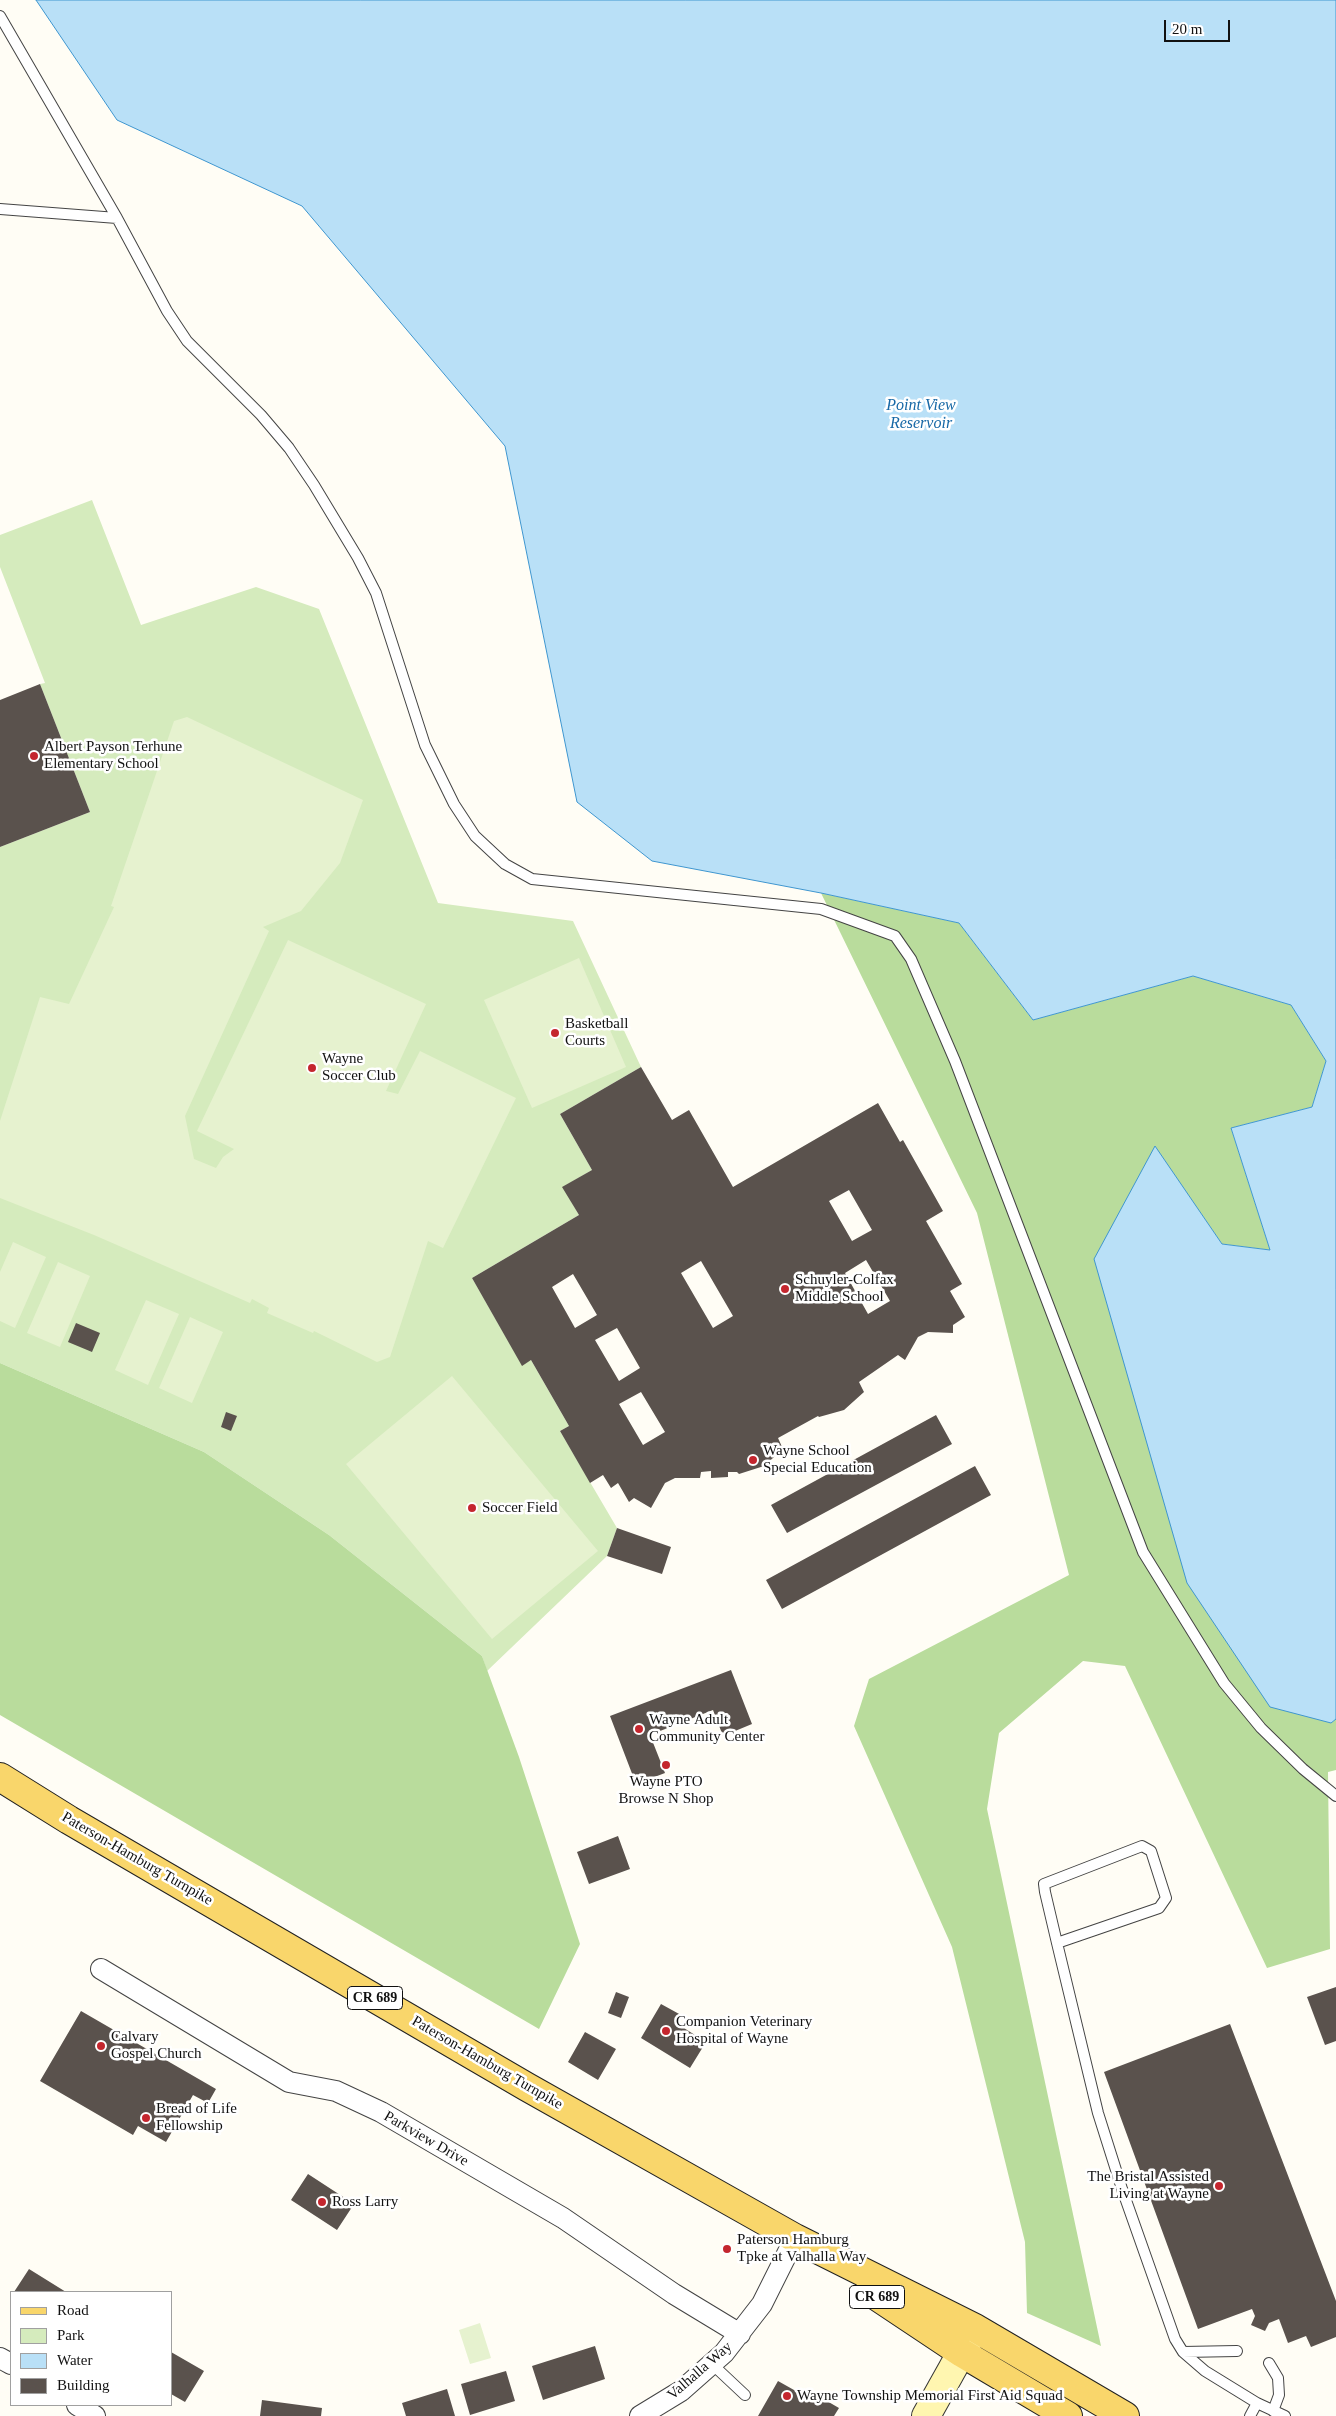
<!DOCTYPE html>
<html>
<head>
<meta charset="utf-8">
<style>
	body { margin:0 }
	#map { position:relative; width:1336px; height:2416px; overflow:hidden; background:#fffdf5; font-family:"Times New Roman",serif }
	canvas { display:block }
	.legend { position:absolute; left:10px; top:2291px; width:162px; height:115px; box-sizing:border-box; background:#fff; border:1px solid #a0a0a0; margin:0; padding:6px 9px; list-style:none; font-size:15px; color:#111 }
	.legend li { display:flex; align-items:center; gap:10px; height:25px }
	.legend b { width:25px; border:1px solid #a0a0a0 }
	.scale { position:absolute; left:1164px; top:20px; width:66px; height:22px; box-sizing:border-box; border:2px solid #111; border-top:0; padding-left:6px; font-size:15px; line-height:18px; white-space:nowrap; color:#111; -webkit-text-stroke:4px #fff; paint-order:stroke }
</style>
</head>
<body>
<div id="map">
<canvas width="1336" height="2416"></canvas>
<ul class="legend">
<li><b style="height:6px;background:#f9d66b"></b>Road</li>
<li><b style="height:14px;background:#d5ebbd"></b>Park</li>
<li><b style="height:14px;background:#b9e0f7"></b>Water</li>
<li><b style="height:14px;background:#5a524d"></b>Building</li>
</ul>
<div class="scale">20 m</div>
</div>
<script>
const c = document.querySelector('canvas').getContext('2d');
c.lineJoin = 'round';
function fill(path, color) {
  c.fillStyle = color;
  c.fill(path, 'evenodd');
}
function toPath(rows) {
  const path = new Path2D();
  for (const r of rows) {
    path.moveTo(r[0], r[1]);
    for (let i = 2; i < r.length; i += 2) path.lineTo(r[i], r[i + 1]);
  }
  return path;
}
function trace(path, color, width, dash) {
  c.strokeStyle = color;
  c.lineWidth = width;
  c.lineCap = dash ? 'butt' : 'round';
  c.setLineDash(dash || []);
  c.stroke(path);
}
function label(font, color, halo, rows, align = 'center') {
  c.font = font + ' "Times New Roman",serif';
  c.lineWidth = 5;
  c.setLineDash([]);
  c.textBaseline = 'middle';
  c.strokeStyle = halo;
  c.fillStyle = color;
  for (const [text, x, y, turn = 0] of rows) {
    c.save();
    c.translate(x, y);
    c.rotate((+turn || 0) * Math.PI / 180);
    c.textAlign = isNaN(turn) ? turn : align;
    if (halo) c.strokeText(text, 0, 0);
    c.fillText(text, 0, 0);
    c.restore();
  }
}
const green = toPath([
	[92,500,141,625,256,587,319,609,438,903,573,921,641,1067,560,1114,592,1170,563,1187,579,1215,472,1278,522,1365,531,1360,569,1426,560,1431,617,1528,607,1556,487,1671,482,1656,329,1535,204,1452,0,1363,0,847,90,812,40,684,45,683,0,567,0,535]
]);
const forest = toPath([
	[821,893,959,923,1033,1020,1193,976,1291,1005,1326,1061,1312,1107,1231,1128,1270,1250,1222,1244,1155,1147,1331,1723,1336,1719,1336,1770,1328,1772,1330,1949,1267,1968,1125,1666,1083,1661,999,1733,987,1809,1101,2346,1027,2313,1025,2242,952,1947,854,1726,869,1679,1069,1575,977,1213],
	[0,1363,204,1452,329,1535,482,1656,519,1757,580,1944,539,2029,0,1715]
]);
const pitch = toPath([
	[187,717,363,800,340,863,301,911,263,927,269,931,185,1116,194,1159,216,1168,223,1157,234,1149,197,1131,288,940,426,1004,386,1091,398,1094,420,1051,516,1098,443,1248,428,1241,390,1357,377,1362,314,1331,313,1333,267,1313,269,1308,252,1299,250,1303,94,1235,0,1198,0,1121,40,997,69,1004,114,907,111,906,174,721],
	[579,958,626,1067,532,1108,484,1000],
	[13,1242,46,1257,15,1328,0,1321,0,1272],
	[58,1262,90,1276,60,1347,27,1333],
	[146,1300,179,1314,148,1385,115,1370],
	[190,1317,223,1332,192,1403,159,1388],
	[452,1376,598,1551,492,1639,346,1464],
	[480,2323,491,2358,470,2364,459,2330]
]);
const water = toPath([
	[36,0,1336,0,1336,1719,1331,1723,1270,1707,1187,1583,1094,1259,1155,1146,1222,1244,1270,1250,1231,1128,1312,1107,1326,1061,1291,1005,1193,976,1033,1020,959,923,821,893,652,861,577,802,505,446,302,206,117,120,36,0]
]);
const building = toPath([
	[40,684,90,812,0,847,0,700],
	[641,1067,672,1120,689,1110,733,1187,878,1103,900,1142,903,1140,943,1211,926,1221,962,1284,950,1291,965,1317,953,1325,953,1333,928,1332,918,1337,905,1360,898,1355,859,1382,864,1392,844,1410,819,1417,818,1416,778,1438,783,1449,764,1466,739,1474,737,1472,728,1472,728,1477,711,1478,711,1471,701,1472,700,1478,675,1478,665,1483,651,1508,634,1498,629,1502,618,1483,611,1488,603,1475,590,1483,560,1431,569,1426,531,1360,522,1366,472,1278,579,1215,562,1187,592,1170,560,1114],
	[849,1190,872,1230,852,1241,829,1201],
	[866,1260,890,1301,868,1314,845,1273],
	[701,1261,733,1316,713,1328,681,1273],
	[573,1274,597,1315,575,1328,552,1287],
	[617,1328,640,1368,619,1381,595,1340],
	[641,1392,665,1432,643,1445,619,1404],
	[76,1323,100,1333,92,1352,68,1342],
	[226,1412,237,1416,231,1431,221,1427],
	[936,1415,952,1444,787,1533,771,1505],
	[975,1466,991,1495,782,1609,766,1580],
	[617,1528,671,1547,662,1574,607,1556],
	[731,1670,752,1724,723,1736,713,1710,650,1735,665,1773,636,1784,610,1716],
	[618,1836,630,1869,589,1884,577,1852],
	[1336,1987,1336,2041,1325,2045,1307,1997],
	[616,1992,629,1997,621,2018,608,2013],
	[661,2004,681,2015,676,2023,706,2042,690,2068,641,2038],
	[81,2011,216,2089,208,2103,193,2095,166,2142,138,2126,133,2135,40,2081],
	[1230,2024,1336,2301,1336,2337,1311,2347,1306,2336,1288,2343,1279,2319,1269,2323,1265,2331,1251,2325,1255,2316,1252,2309,1198,2329,1104,2072],
	[585,2032,616,2049,598,2080,568,2062],
	[308,2174,354,2204,337,2230,291,2200],
	[29,2269,66,2292,14,2292],
	[595,2346,605,2379,543,2400,532,2366],
	[171,2352,204,2371,185,2402,171,2394],
	[506,2371,515,2401,470,2415,461,2384],
	[778,2381,810,2399,813,2393,839,2408,834,2416,758,2416],
	[447,2389,455,2416,406,2416,402,2403],
	[262,2400,322,2408,321,2416,260,2416]
]);
const lane = toPath([
	[0,16,117,218],
	[0,209,117,218,167,311,187,341,261,415,289,448,314,485,358,558,376,593,425,745,454,804,475,836,505,864,532,879,821,909,895,936,911,959,955,1061,1143,1552,1224,1683,1261,1728,1303,1769,1336,1796],
	[1057,1943,1159,1908,1166,1898,1151,1851,1142,1846,1044,1884,1045,1892,1057,1943,1098,2113,1122,2189,1175,2339,1183,2352,1205,2371,1257,2403,1285,2416],
	[1183,2352,1237,2351],
	[1269,2363,1278,2378,1279,2395,1273,2411],
	[712,2364,745,2395],
	[1250,2416,1257,2403]
]);
const street = toPath([
	[101,1969,289,2082,336,2091,381,2112,563,2218,674,2294,740,2334],
	[0,2358,11,2364],
	[77,2405,95,2416],
	[640,2416,681,2391,724,2353,762,2304,795,2238]
]);
const secondary = toPath([
	[926,2416,973,2332]
]);
const primary = toPath([
	[0,1777,69,1820,527,2087,795,2238,975,2328,1125,2416],
	[869,2291,962,2353,1068,2416]
]);
const markers = [
	[34,756,5,"#c4262e"],
	[555,1033,5,"#c4262e"],
	[312,1068,5,"#c4262e"],
	[785,1289,5,"#c4262e"],
	[753,1460,5,"#c4262e"],
	[472,1508,5,"#c4262e"],
	[639,1729,5,"#c4262e"],
	[666,1765,5,"#c4262e"],
	[666,2031,5,"#c4262e"],
	[101,2046,5,"#c4262e"],
	[146,2118,5,"#c4262e"],
	[1219,2186,5,"#c4262e"],
	[322,2202,5,"#c4262e"],
	[727,2249,5,"#c4262e"],
	[787,2396,5,"#c4262e"]
];
const shields = [
	[375,1998,55],
	[877,2297,55]
];
const shieldNames = [
	["CR 689",375,1998],
	["CR 689",877,2297]
];
const poiNames = [
	["Albert Payson Terhune",44,747],
	["Elementary School",44,764],
	["Basketball",565,1024],
	["Courts",565,1041],
	["Wayne",322,1059],
	["Soccer Club",322,1076],
	["Schuyler-Colfax",795,1280],
	["Middle School",795,1297],
	["Wayne School",763,1451],
	["Special Education",763,1468],
	["Soccer Field",482,1508],
	["Wayne Adult",649,1720],
	["Community Center",649,1737],
	["Wayne PTO",666,1782,"center"],
	["Browse N Shop",666,1799,"center"],
	["Companion Veterinary",676,2022],
	["Hospital of Wayne",676,2039],
	["Calvary",111,2037],
	["Gospel Church",111,2054],
	["Bread of Life",156,2109],
	["Fellowship",156,2126],
	["The Bristal Assisted",1209,2177,"right"],
	["Living at Wayne",1209,2194,"right"],
	["Ross Larry",332,2202],
	["Paterson Hamburg",737,2240],
	["Tpke at Valhalla Way",737,2257],
	["Wayne Township Memorial First Aid Squad",797,2396]
];
const streetNames = [
	["Paterson-Hamburg Turnpike",137,1859,30],
	["Paterson-Hamburg Turnpike",487,2063,30],
	["Parkview Drive",426,2139,30],
	["Valhalla Way",700,2371,-41]
];
const waterNames = [
	["Point View",921,406],
	["Reservoir",921,424]
];
fill(green, '#d5ebbd');
fill(forest, '#b9dc9c');
fill(pitch, '#e6f2cf');
fill(water, '#b9e0f7');
trace(water, '#3f96cf', 1);
fill(building, '#5a524d');
trace(lane, '#444', 12);
trace(street, '#444', 22);
trace(secondary, '#333', 30);
trace(primary, '#222', 30);
trace(lane, '#fff', 10);
trace(street, '#fff', 20);
trace(secondary, '#fff6b0', 28);
trace(primary, '#f9d66b', 28);
for (const [x, y, r, color] of markers) {
  const dot = new Path2D();
  dot.arc(x, y, r, 0, 2 * Math.PI);
  c.fillStyle = color;
  c.fill(dot);
  trace(dot, '#fff', 2);
}
for (const [x, y, w] of shields) {
  const box = new Path2D();
  box.roundRect(x - w / 2, y - 11.5, w, 23, 4);
  c.fillStyle = '#fff';
  c.fill(box);
  trace(box, '#111', 1);
}
label('bold 14px', '#111', null, shieldNames);
label('15px', '#111', '#fff', poiNames, 'left');
label('15px', '#111', '#fff', streetNames);
label('italic 16px', '#1768a6', '#fff', waterNames);
</script>
</body>
</html>
